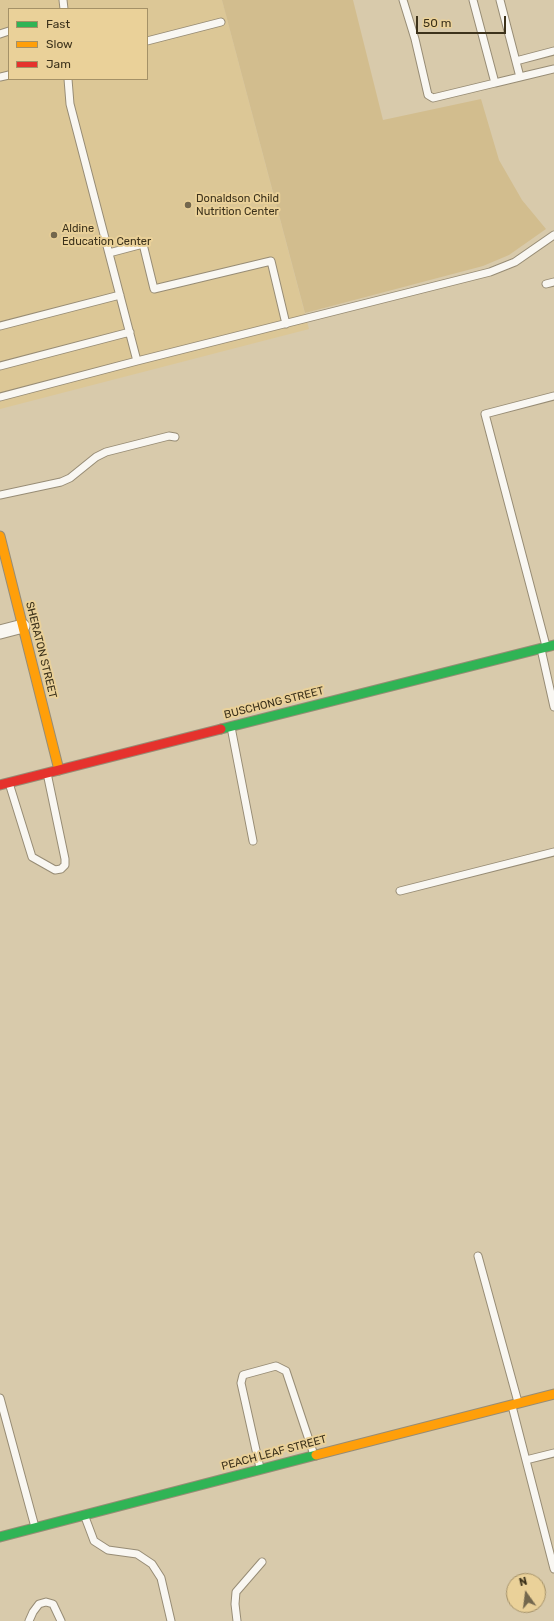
<!DOCTYPE html>
<html>
<head>
<meta charset="utf-8">
<style>
	body { margin:0 }
	#map { position:relative; width:554px; height:1621px; overflow:hidden; background:#d8caab; font-family:Rubik,sans-serif }
	canvas { display:block }
	.legend { position:absolute; left:8px; top:8px; width:140px; height:72px; box-sizing:border-box; background:#ead199; border:1px solid #a49167; margin:0; padding:5px 7px; list-style:none; font-size:12px; color:#3c321b }
	.legend li { display:flex; align-items:center; gap:8px; height:20px }
	.legend b { width:20px; border:1px solid #a49167 }
	.north { position:absolute; left:506px; top:1573px; width:40px; height:40px; box-sizing:border-box; background:#ead199; border:1px solid #a49167; border-radius:50%; rotate:346deg; font-size:11px; font-weight:700; line-height:16px; text-align:center; color:#3c321b }
	.north::after { content:''; display:block; margin:auto; width:14px; height:18px; background:#73674d; clip-path:polygon(50% 0,100% 100%,50% 72%,0 100%) }
	.scale { position:absolute; left:416px; top:16px; width:90px; height:18px; box-sizing:border-box; border:2px solid #3c321b; border-top:0; padding-left:5px; font-size:12px; line-height:14px; white-space:nowrap; color:#3c321b; -webkit-text-stroke:3px #ead199; paint-order:stroke }
</style>
</head>
<body>
<div id="map">
<canvas width="554" height="1621"></canvas>
<ul class="legend">
<li><b style="height:5px;background:#30b455"></b>Fast</li>
<li><b style="height:5px;background:#ff9f0a"></b>Slow</li>
<li><b style="height:5px;background:#e5322d"></b>Jam</li>
</ul>
<div class="north">N</div>
<div class="scale">50 m</div>
</div>
<script>
const c = document.querySelector('canvas').getContext('2d');
c.lineJoin = 'round';
function fill(path, color) {
  c.fillStyle = color;
  c.fill(path, 'evenodd');
}
function toPath(rows) {
  const path = new Path2D();
  for (const r of rows) {
    path.moveTo(r[0], r[1]);
    for (let i = 2; i < r.length; i += 2) path.lineTo(r[i], r[i + 1]);
  }
  return path;
}
function trace(path, color, width, dash) {
  c.strokeStyle = color;
  c.lineWidth = width;
  c.lineCap = dash ? 'butt' : 'round';
  c.setLineDash(dash || []);
  c.stroke(path);
}
function label(font, color, halo, rows, align = 'center') {
  c.font = font + ' Rubik,sans-serif';
  c.lineWidth = 4;
  c.setLineDash([]);
  c.textBaseline = 'middle';
  c.strokeStyle = halo;
  c.fillStyle = color;
  for (const [text, x, y, turn = 0] of rows) {
    c.save();
    c.translate(x, y);
    c.rotate((+turn || 0) * Math.PI / 180);
    c.textAlign = isNaN(turn) ? turn : align;
    if (halo) c.strokeText(text, 0, 0);
    c.fillText(text, 0, 0);
    c.restore();
  }
}
const built = toPath([
	[0,0,222,0,309,329,0,409],
	[9,9,147,9,147,79,9,79]
]);
const green = toPath([
	[222,0,353,0,383,120,481,99,499,160,522,200,546,229,509,255,483,266,305,313]
]);
const lane = toPath([
	[63,0,64,9],
	[403,0,415,39,428,95,433,98,495,83,473,0],
	[500,0,520,77,554,69],
	[0,34,9,31],
	[147,41,221,22],
	[516,61,554,51],
	[0,77,9,75],
	[495,83,520,77],
	[109,253,143,244,154,289,271,261,286,324],
	[546,284,554,282],
	[0,326,120,295],
	[137,361,490,272,515,262,554,235],
	[0,366,130,332],
	[0,397,137,361,70,104,68,79],
	[0,495,61,482,70,478,96,457,106,452,169,436,175,437],
	[546,646,485,414,554,396],
	[541,649,554,707],
	[231,727,253,841],
	[9,783,32,857,55,870,61,869,65,865,65,859,47,773],
	[400,891,554,852],
	[478,1256,518,1402],
	[0,1398,35,1527],
	[512,1406,554,1569],
	[526,1460,554,1453],
	[260,1468,241,1383,243,1375,276,1366,286,1371,314,1455],
	[85,1517,94,1541,108,1550,137,1554,152,1564,161,1578,171,1621],
	[29,1621,33,1612,39,1604,46,1602,53,1604,61,1621],
	[237,1621,235,1604,236,1592,262,1562]
]);
const street = toPath([
	[0,632,23,626]
]);
const fast = toPath([
	[221,729,554,645],
	[0,1537,316,1455]
]);
const slow = toPath([
	[0,536,59,770],
	[316,1455,554,1394]
]);
const jam = toPath([
	[0,785,221,729]
]);
const markers = [
	[188,205,4,"#73674d"],
	[54,235,4,"#73674d"]
];
const poiNames = [
	["Donaldson Child",196,199],
	["Nutrition Center",196,212],
	["Aldine",62,229],
	["Education Center",62,242]
];
const streetNames = [
	["SHERATON STREET",41,650,76],
	["BUSCHONG STREET",274,703,-14],
	["PEACH LEAF STREET",274,1453,-15]
];
fill(built, '#dcc796');
fill(green, '#d2bd8e');
trace(lane, '#978c75', 9);
trace(street, '#978c75', 15);
trace(fast, '#978c75', 11);
trace(slow, '#978c75', 11);
trace(jam, '#978c75', 11);
trace(lane, '#f9f7f2', 7);
trace(street, '#f9f7f2', 13);
trace(fast, '#30b455', 9);
trace(slow, '#ff9f0a', 9);
trace(jam, '#e5322d', 9);
for (const [x, y, r, color] of markers) {
  const dot = new Path2D();
  dot.arc(x, y, r, 0, 2 * Math.PI);
  c.fillStyle = color;
  c.fill(dot);
  trace(dot, '#ead199', 1.5);
}
label('11px', '#3c321b', '#ead199', poiNames, 'left');
label('11px', '#3c321b', '#ead199', streetNames);
</script>
</body>
</html>
